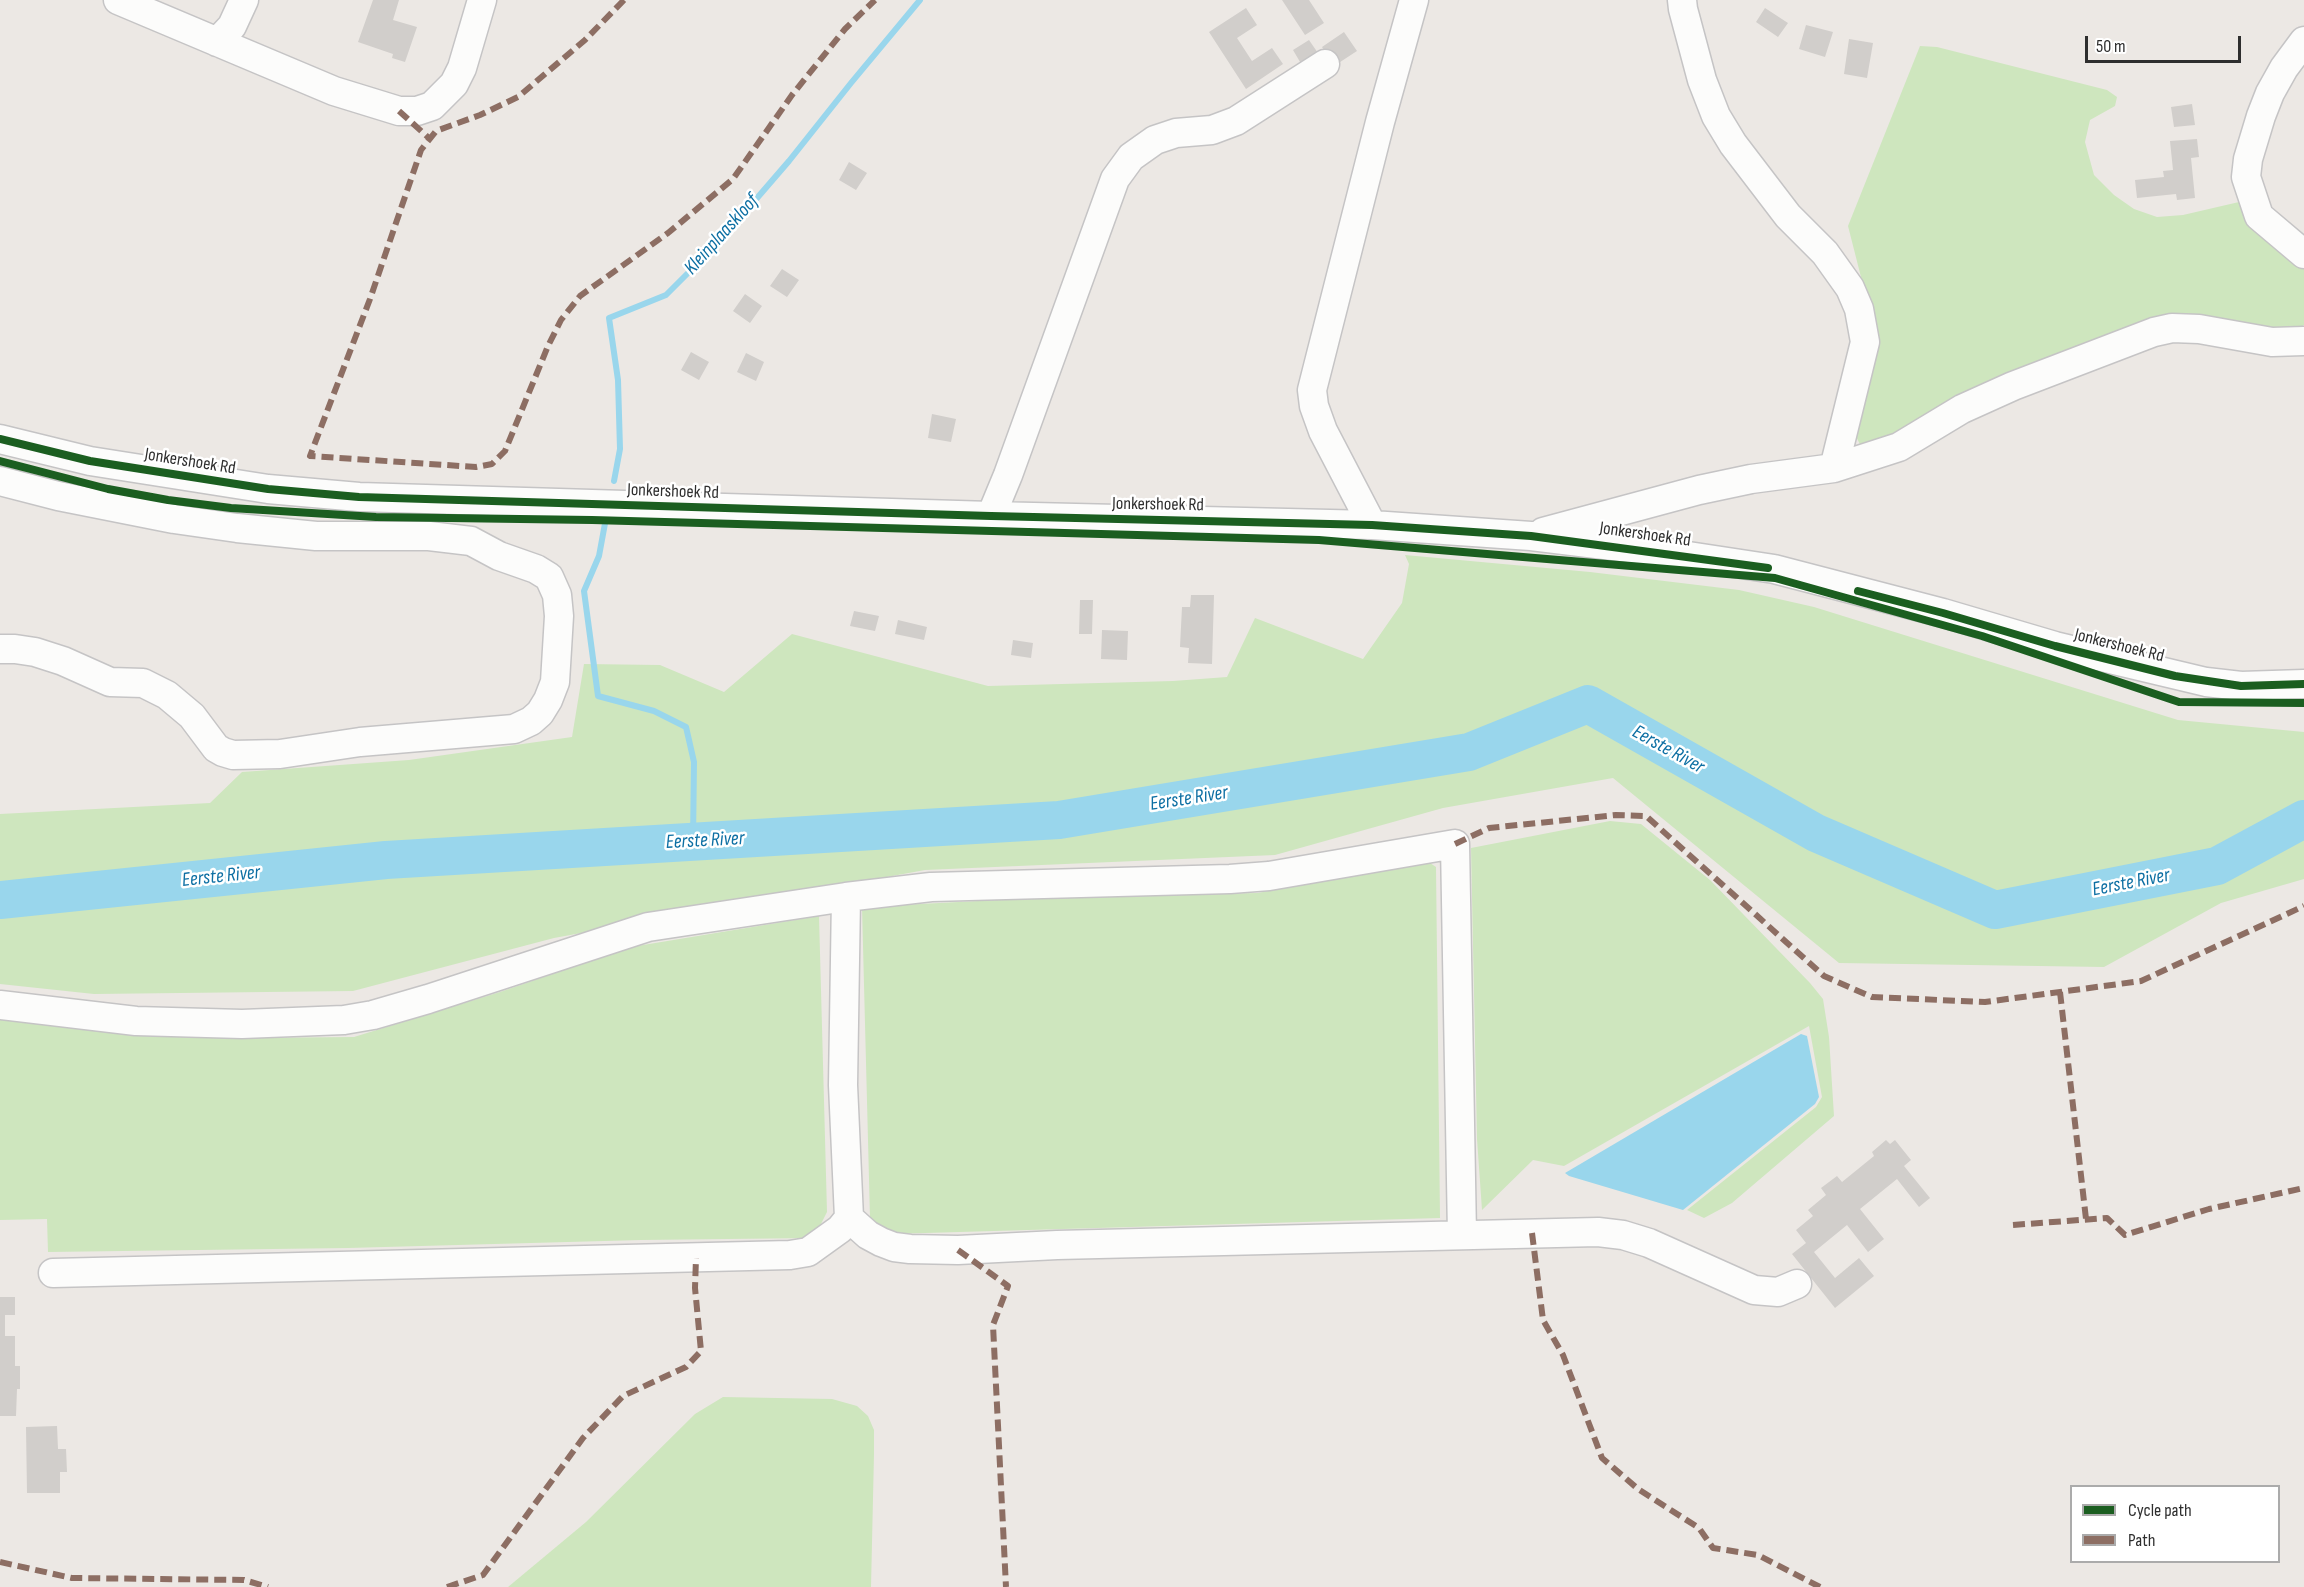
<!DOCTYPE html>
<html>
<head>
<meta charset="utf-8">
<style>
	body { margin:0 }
	#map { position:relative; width:2304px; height:1587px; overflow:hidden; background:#ece8e4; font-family:"Sofia Sans Condensed",sans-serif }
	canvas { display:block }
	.legend { position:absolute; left:2070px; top:1485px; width:210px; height:78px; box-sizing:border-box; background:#fff; border:2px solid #ababab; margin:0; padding:8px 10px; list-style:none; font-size:18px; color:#2e2e2e }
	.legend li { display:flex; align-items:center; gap:12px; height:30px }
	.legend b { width:30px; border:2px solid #ababab }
	.scale { position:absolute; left:2085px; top:36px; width:156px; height:27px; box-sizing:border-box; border:3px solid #2e2e2e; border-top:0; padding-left:8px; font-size:18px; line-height:21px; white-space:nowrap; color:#2e2e2e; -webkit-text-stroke:4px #fff; paint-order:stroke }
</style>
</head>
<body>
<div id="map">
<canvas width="2304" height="1587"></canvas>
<ul class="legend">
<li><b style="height:8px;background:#1b5e20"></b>Cycle path</li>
<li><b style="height:8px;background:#8d6e63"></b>Path</li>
</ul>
<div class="scale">50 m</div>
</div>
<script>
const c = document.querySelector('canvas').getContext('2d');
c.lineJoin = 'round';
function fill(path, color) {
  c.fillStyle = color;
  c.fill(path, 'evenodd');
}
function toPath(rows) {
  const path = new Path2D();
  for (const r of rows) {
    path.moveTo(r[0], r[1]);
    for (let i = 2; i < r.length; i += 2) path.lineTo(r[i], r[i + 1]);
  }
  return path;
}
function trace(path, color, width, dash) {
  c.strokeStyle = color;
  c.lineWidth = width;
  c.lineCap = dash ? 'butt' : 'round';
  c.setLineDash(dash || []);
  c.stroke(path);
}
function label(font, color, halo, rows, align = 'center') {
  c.font = font + ' "Sofia Sans Condensed",sans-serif';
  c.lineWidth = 5;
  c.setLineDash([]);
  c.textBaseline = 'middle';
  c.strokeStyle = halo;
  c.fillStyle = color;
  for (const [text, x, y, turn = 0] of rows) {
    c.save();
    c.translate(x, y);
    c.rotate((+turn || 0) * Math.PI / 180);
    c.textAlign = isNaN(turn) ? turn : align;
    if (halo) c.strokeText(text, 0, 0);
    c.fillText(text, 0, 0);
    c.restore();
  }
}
const green = toPath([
	[1920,46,1937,47,2107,90,2117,97,2115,106,2090,120,2085,142,2094,175,2114,195,2134,209,2157,217,2183,215,2239,202,2249,222,2304,269,2304,325,2293,332,2198,318,1898,435,1861,446,1853,431,1876,336,1848,226],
	[1405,555,1590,572,1739,590,1814,607,2178,720,2304,732,2304,879,2221,903,2104,967,1839,963,1613,778,1443,808,1275,855,925,870,554,938,353,991,94,994,0,984,0,814,210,803,242,772,409,760,572,737,584,664,660,665,724,692,792,634,988,686,1173,681,1227,677,1255,618,1363,659,1402,603,1409,564],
	[1610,821,1641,824,1710,880,1810,983,1823,999,1829,1037,1834,1116,1732,1203,1704,1218,1687,1210,1816,1107,1822,1097,1809,1026,1564,1166,1533,1160,1482,1210,1477,1139,1471,848],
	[1424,859,1436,867,1440,1218,891,1234,870,1218,862,907,1055,897,1258,893],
	[819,916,827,1212,814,1238,641,1240,348,1248,48,1252,47,1219,0,1220,0,1017,98,1031,244,1038,354,1037,500,992,631,947],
	[723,1397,832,1399,857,1406,868,1416,874,1430,874,1454,871,1587,508,1587,586,1522,695,1414]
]);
const water = toPath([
	[1801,1034,1807,1036,1819,1097,1815,1104,1683,1210,1569,1176,1565,1173]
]);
const stream = toPath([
	[614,481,620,449,618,380,609,318,666,295,720,241,789,161,851,83,920,0],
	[606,518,599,556,584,591,598,696,654,711,686,727,694,762,693,842]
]);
const river = toPath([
	[0,900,386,860,1059,820,1469,752,1588,704,1816,833,1995,910,2217,866,2304,819]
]);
const building = toPath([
	[373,0,399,0,393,20,417,27,405,62,392,58,393,54,358,42],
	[1282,0,1309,0,1324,23,1305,35],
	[1246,8,1257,25,1237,38,1252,61,1272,48,1283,64,1246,89,1209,32],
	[1765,8,1788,23,1778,37,1756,22],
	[1806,25,1833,32,1825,57,1799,49],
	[1344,32,1357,51,1334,66,1322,47],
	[1849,39,1873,43,1867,78,1844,74],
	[1309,40,1320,56,1303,67,1293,50],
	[2192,104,2195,125,2174,127,2171,107],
	[2197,139,2199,157,2191,158,2195,198,2177,200,2176,194,2137,198,2135,180,2164,177,2163,171,2173,170,2170,141],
	[849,162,867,173,856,190,839,180],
	[782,269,799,280,787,297,770,286],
	[745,294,762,306,750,323,733,311],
	[691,352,709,362,699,380,681,370],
	[746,353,764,362,756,381,737,372],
	[932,414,956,419,951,442,928,438],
	[1191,595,1214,595,1212,664,1188,663,1189,648,1180,647,1182,607,1190,607],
	[1080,600,1093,600,1092,634,1079,634],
	[854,611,879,616,875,631,850,626],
	[898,620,927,627,924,640,895,634],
	[1102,630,1128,631,1127,660,1101,659],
	[1013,640,1033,643,1031,658,1011,655],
	[1886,1140,1890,1144,1895,1140,1911,1160,1904,1166,1930,1198,1919,1207,1897,1179,1860,1209,1884,1239,1868,1252,1847,1225,1814,1252,1835,1278,1859,1258,1874,1276,1835,1308,1792,1254,1806,1243,1796,1230,1813,1216,1808,1210,1826,1195,1821,1188,1837,1176,1842,1182,1874,1156,1872,1152],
	[0,1297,15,1297,15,1315,5,1315,5,1336,15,1336,15,1366,20,1366,20,1389,17,1389,16,1416,0,1416],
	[57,1426,58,1449,66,1449,67,1472,60,1472,60,1493,27,1493,26,1427]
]);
const minor = toPath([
	[118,0,334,91,399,111,417,111,432,106,454,84,462,68,482,0],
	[1682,0,1683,9,1702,80,1716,116,1733,144,1788,216,1825,253,1850,288,1859,309,1865,342,1834,468],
	[2304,41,2284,68,2270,93,2261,116,2248,159,2246,177,2259,216,2304,254],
	[217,42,232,26,244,0],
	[0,439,90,461,268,489,359,497,991,516,1372,525,1531,536,1662,552,1774,569,1943,613,2055,646,2206,682,2241,686,2304,684],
	[0,481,58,496,174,519,237,528,316,536,429,536,471,541,499,556,536,569,549,577,557,595,559,616,555,682,548,700,540,713,531,721,514,729,360,742,280,754,233,755,223,752,216,748,192,716,167,695,143,683,110,682,63,661,35,652,15,649,0,649],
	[991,516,1008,475,1115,179,1131,157,1155,140,1176,133,1212,130,1236,121,1325,64],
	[1372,525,1323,431,1314,406,1312,390,1380,122,1414,0],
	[1543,532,1699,490,1751,479,1834,468,1899,447,1962,409,2013,386,2154,332,2172,328,2199,329,2272,342,2304,341],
	[846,897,843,1085,849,1218,868,1235,881,1242,894,1247,910,1249,958,1250,1057,1245,1598,1232,1623,1235,1649,1243,1754,1290,1778,1292,1797,1284],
	[0,1005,136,1021,242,1024,344,1020,373,1015,428,999,648,927,846,897,931,887,1230,879,1269,876,1455,844,1462,1235],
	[53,1273,790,1255,808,1252,840,1229,849,1218]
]);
const quiet = toPath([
	[624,0,585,40,518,97,480,115,436,131,421,150,370,299,310,456,476,467,492,464,505,451,548,346,561,320,580,296,668,233,733,179,792,95,845,29,875,0],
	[399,111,430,139],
	[1455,844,1489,828,1616,815,1646,816,1824,976,1872,997,1985,1002,2141,981,2304,906],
	[2060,992,2086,1219],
	[2013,1225,2107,1218,2125,1235,2209,1209,2304,1188],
	[1532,1233,1543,1320,1563,1355,1602,1458,1638,1489,1699,1528,1713,1548,1758,1555,1820,1587],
	[958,1250,1008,1286,993,1325,1006,1587],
	[0,1562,72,1578,244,1580,268,1587],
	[447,1587,483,1575,583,1438,623,1396,686,1367,701,1351,695,1288,696,1258]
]);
const cycleway = toPath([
	[0,439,90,461,268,489,359,497,991,516,1372,525,1531,536,1768,568],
	[0,461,108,489,168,500,231,508,376,517,592,520,1319,540,1775,578,1982,636,2179,702,2304,703],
	[1858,591,1943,613,2055,646,2175,676,2241,686,2304,684]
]);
const streetNames = [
	["Jonkershoek Rd",190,462,9],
	["Jonkershoek Rd",673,492,2],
	["Jonkershoek Rd",1158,505,1],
	["Jonkershoek Rd",1645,535,8],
	["Jonkershoek Rd",2119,646,14]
];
const waterNames = [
	["Kleinplaaskloof",722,235,-48],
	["Eerste River",1668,750,29],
	["Eerste River",1189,799,-9],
	["Eerste River",705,841,-3],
	["Eerste River",221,877,-6],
	["Eerste River",2131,883,-11]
];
fill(green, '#cee6be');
fill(water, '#99d6ec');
trace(stream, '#99d6ec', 6);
trace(river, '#99d6ec', 38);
fill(building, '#d1cecb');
trace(minor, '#c5c4c5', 31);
trace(minor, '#fcfcfb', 28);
trace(quiet, '#8d6e63', 6, [12, 6]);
trace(cycleway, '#1b5e20', 8);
label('18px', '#2e2e2e', '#fff', streetNames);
label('italic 20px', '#0d6fa3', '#fff', waterNames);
</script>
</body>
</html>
